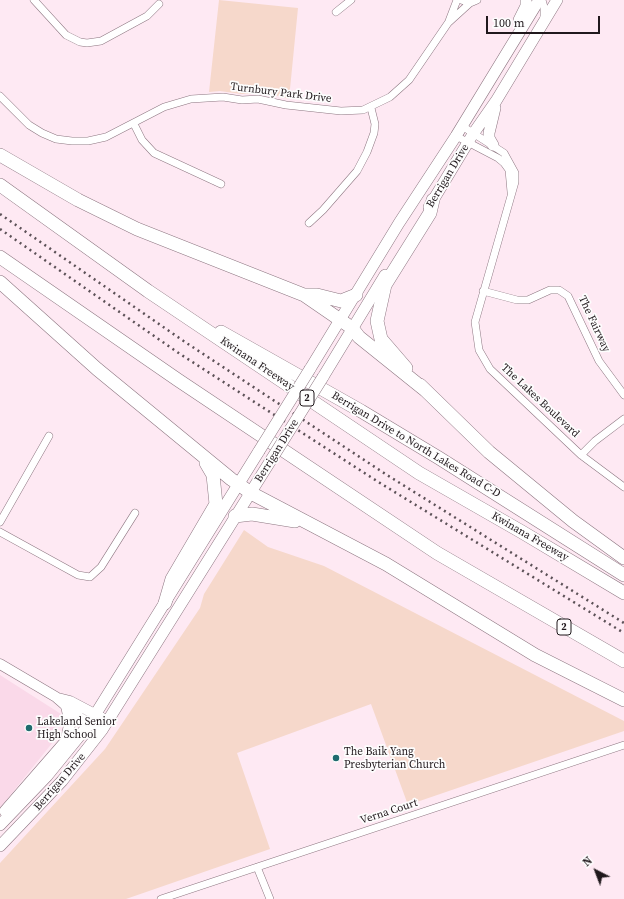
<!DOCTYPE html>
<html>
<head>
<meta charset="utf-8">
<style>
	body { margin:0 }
	#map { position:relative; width:624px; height:899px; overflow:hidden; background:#fee9f3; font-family:"Source Serif 4",serif }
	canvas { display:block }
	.north { position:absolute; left:576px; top:851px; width:40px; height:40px; -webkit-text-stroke:3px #fdfdfd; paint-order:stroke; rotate:318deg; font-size:11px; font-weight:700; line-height:16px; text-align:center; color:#20181c }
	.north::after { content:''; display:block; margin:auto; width:14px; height:18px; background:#20181c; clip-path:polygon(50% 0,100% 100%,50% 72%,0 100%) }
	.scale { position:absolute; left:486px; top:16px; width:114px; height:18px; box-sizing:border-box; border:2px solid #20181c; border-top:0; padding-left:5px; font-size:12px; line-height:14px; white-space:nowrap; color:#20181c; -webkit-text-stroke:3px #fdfdfd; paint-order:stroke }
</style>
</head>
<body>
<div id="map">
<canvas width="624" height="899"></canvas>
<div class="north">N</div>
<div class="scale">100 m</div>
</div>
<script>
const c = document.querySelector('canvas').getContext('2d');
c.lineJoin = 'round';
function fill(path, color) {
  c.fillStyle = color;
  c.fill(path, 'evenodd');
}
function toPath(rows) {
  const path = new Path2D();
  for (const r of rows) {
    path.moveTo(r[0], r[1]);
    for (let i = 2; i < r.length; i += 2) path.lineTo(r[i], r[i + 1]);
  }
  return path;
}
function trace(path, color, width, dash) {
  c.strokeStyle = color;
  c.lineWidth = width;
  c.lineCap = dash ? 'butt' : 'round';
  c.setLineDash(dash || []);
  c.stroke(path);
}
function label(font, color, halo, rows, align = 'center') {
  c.font = font + ' "Source Serif 4",serif';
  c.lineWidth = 3.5;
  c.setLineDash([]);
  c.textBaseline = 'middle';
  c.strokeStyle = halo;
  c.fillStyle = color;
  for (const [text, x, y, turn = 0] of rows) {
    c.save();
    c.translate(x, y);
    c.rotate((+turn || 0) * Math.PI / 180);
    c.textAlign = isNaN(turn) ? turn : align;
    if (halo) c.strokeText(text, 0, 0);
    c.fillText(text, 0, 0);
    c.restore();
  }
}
const built = toPath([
	[0,675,61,714,53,742,0,808]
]);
const green = toPath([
	[219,0,298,8,289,99,267,93,241,94,220,91,209,92],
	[244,530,268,547,324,566,624,721,624,731,408,805,371,704,237,753,270,849,126,899,0,899,0,863,105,749,200,608,204,594]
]);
const street = toPath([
	[34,0,66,35,80,42,87,43,101,41,147,16,159,4],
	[461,0,470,3,477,0],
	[542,0,544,7,544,19],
	[336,12,351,0],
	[449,21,457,0],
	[0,96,29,125,42,133,56,139,72,141,88,141,106,137,164,107,191,99,223,97,242,100,258,99,286,105,341,111,363,110,390,97,409,80,448,23,470,3],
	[134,124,142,140,154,153,221,184],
	[462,126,504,153,515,173,515,182,475,322,479,350,490,369,581,455,624,487],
	[456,136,498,158,504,163,509,170,511,192],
	[309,223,323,210,357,171,367,152,374,133,375,124,371,108],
	[483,291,517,300,528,300,550,290,559,290,568,296,599,361,624,395],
	[581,455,595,441,624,419],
	[0,522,49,436],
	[0,532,78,575,90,577,101,567,135,513],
	[257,867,270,899],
	[161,899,624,745]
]);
const secondary = toPath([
	[0,664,56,697,80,718,102,730],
	[58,698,70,701,108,721]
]);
const primary = toPath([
	[519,20,526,6,526,0],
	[493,145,489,138,489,133,495,108],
	[429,207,473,134,496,101,557,0],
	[310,369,399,223,456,136,539,0],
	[323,377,385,275],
	[5,811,66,741,70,723,67,708],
	[0,825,47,776,90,723,259,451],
	[0,846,62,781,102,730,271,460]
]);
const highway = toPath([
	[0,155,78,200,137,229,304,295,352,328,359,337,425,390],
	[0,185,148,291,419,473,522,532,624,593],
	[0,257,178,380,437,553,624,661],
	[0,282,97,369,231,479,251,493,386,564,535,655,624,700],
	[306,295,317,295,341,301,356,295],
	[221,332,361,411,439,458,624,575],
	[406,368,381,339,377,321,385,285,430,213,433,200],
	[420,385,489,452,573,521,624,558],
	[235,516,252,514,295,521],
	[165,603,172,579,216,504,213,475,206,463]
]);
const rail = toPath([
	[0,214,185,342,387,475,624,623],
	[0,229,180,354,380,483,624,633]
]);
const primaryBridge = toPath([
	[259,451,310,369],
	[271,460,323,377]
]);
const markers = [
	[29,728,4,"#1f6b6e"],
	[336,758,4,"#1f6b6e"]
];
const shields = [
	[307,398,14],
	[564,627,14]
];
const shieldNames = [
	["2",307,398],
	["2",564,627]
];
const streetNames = [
	["Turnbury Park Drive",281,93,7],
	["Berrigan Drive",448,176,-59],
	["The Fairway",594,324,65],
	["Kwinana Freeway",257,364,34],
	["The Lakes Boulevard",540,401,43],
	["Berrigan Drive to North Lakes Road C-D",416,445,31],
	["Berrigan Drive",277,451,-58],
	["Kwinana Freeway",530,537,30],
	["Berrigan Drive",60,782,-49],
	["Verna Court",389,812,-18]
];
const poiNames = [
	["Lakeland Senior",37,722],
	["High School",37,735],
	["The Baik Yang",344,752],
	["Presbyterian Church",344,765]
];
fill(built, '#fad9e9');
fill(green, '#f6d8cb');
trace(street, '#8d7681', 8);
trace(secondary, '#8d7681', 11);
trace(primary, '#8d7681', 12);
trace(highway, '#8d7681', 14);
trace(street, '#fff', 7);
trace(secondary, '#fff', 10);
trace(primary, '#fff', 11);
trace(highway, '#fff', 13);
trace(rail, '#5c5157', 2.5, [2, 4]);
trace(primaryBridge, '#8d7681', 12, []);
trace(primaryBridge, '#fff', 11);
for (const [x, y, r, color] of markers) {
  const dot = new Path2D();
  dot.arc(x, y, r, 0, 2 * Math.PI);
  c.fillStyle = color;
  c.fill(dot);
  trace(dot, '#fdfdfd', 1.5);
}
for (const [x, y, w] of shields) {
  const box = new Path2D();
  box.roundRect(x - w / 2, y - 8, w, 16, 3);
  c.fillStyle = '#fdfdfd';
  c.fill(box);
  trace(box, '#20181c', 1);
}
label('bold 10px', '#20181c', null, shieldNames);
label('11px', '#20181c', '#fdfdfd', streetNames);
label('11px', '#20181c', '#fdfdfd', poiNames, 'left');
</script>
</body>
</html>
